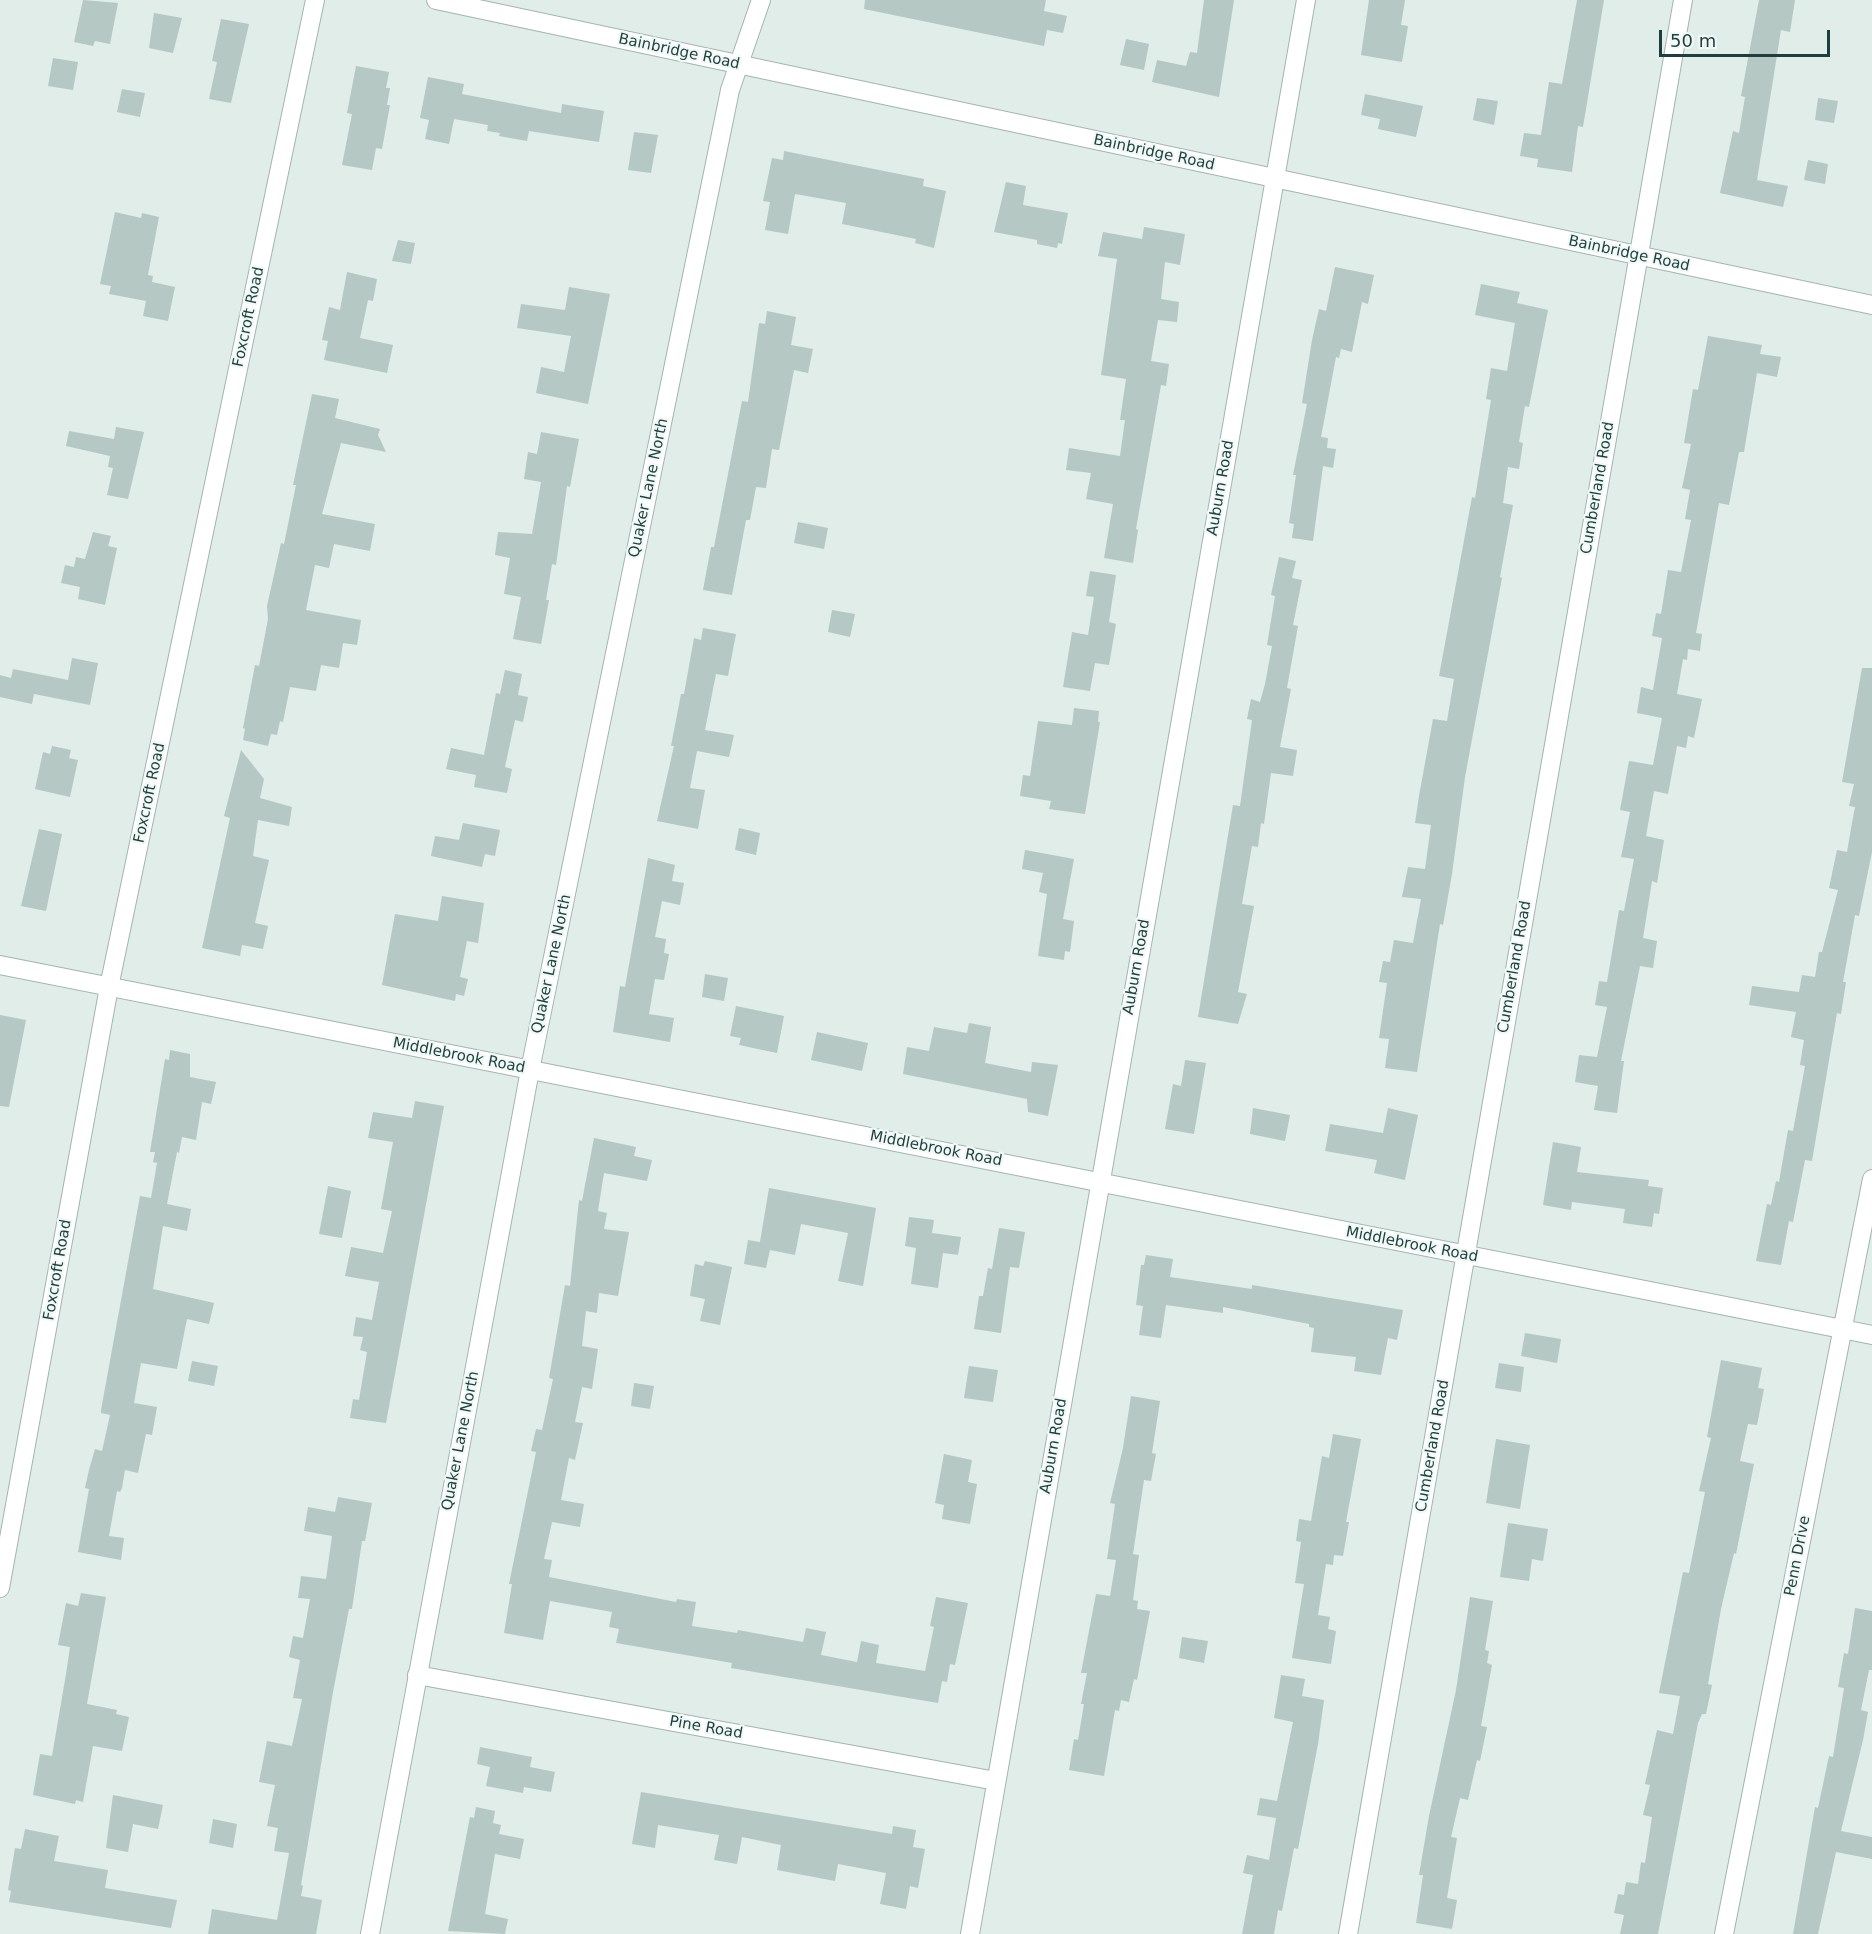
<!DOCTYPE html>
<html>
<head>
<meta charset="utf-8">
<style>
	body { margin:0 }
	#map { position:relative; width:1872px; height:1934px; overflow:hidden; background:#e0ede9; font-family:"DejaVu Sans",sans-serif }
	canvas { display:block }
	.scale { position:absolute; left:1659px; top:30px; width:171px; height:27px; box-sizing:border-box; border:3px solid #1f3f3c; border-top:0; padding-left:8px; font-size:18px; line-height:21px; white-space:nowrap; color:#1f3f3c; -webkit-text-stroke:4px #f1f9f6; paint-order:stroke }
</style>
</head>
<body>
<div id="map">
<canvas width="1872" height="1934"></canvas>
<div class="scale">50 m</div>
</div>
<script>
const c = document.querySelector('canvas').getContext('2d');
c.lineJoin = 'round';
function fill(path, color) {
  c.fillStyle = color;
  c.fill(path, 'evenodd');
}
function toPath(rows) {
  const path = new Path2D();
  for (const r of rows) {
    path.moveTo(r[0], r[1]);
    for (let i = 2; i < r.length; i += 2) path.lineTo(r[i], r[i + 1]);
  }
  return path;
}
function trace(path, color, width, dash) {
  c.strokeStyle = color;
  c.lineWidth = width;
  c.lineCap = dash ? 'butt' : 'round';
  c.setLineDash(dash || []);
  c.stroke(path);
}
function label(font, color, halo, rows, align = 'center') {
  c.font = font + ' "DejaVu Sans",sans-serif';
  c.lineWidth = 4.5;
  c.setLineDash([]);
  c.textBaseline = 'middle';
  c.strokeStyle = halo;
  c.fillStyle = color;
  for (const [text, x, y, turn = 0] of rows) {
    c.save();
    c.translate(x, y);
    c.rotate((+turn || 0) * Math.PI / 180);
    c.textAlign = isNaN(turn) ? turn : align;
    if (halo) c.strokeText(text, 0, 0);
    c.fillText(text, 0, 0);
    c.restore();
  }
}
const building = toPath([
	[83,0,118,3,110,44,95,41,93,46,74,42],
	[865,0,1046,0,1044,11,1067,16,1063,33,1047,30,1044,46,864,9],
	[1204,0,1234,0,1219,97,1152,82,1157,60,1186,66,1190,52,1197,53],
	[1369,0,1405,0,1401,25,1408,26,1402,62,1361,55],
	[1577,0,1604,0,1583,127,1578,126,1572,172,1537,167,1538,159,1520,156,1524,133,1541,135,1549,82,1562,84],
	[1759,0,1795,0,1790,32,1781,30,1757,180,1788,186,1783,207,1720,193,1733,131,1739,133,1745,97,1741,96],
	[154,13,182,18,173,53,149,48],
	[221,19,249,24,231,103,209,99,217,62,212,61],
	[1126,39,1149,44,1144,70,1120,65],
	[53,58,78,62,73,90,48,86],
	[356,66,389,72,386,88,390,88,387,105,390,105,382,149,376,148,372,170,342,165,352,114,347,113],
	[428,77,464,84,462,94,561,113,562,104,604,111,599,142,529,131,527,141,499,136,500,133,487,131,488,125,454,119,449,144,425,139,429,120,420,118],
	[122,89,145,93,140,117,117,112],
	[1365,94,1423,106,1416,137,1378,129,1380,119,1361,115],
	[1477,98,1498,101,1494,125,1473,120],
	[1818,98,1838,101,1834,123,1815,120],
	[634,132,658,135,651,173,628,170],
	[784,151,924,179,923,186,946,191,934,248,915,243,916,239,842,224,846,203,795,194,788,234,765,230,770,202,763,201,772,158,783,160],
	[1808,160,1828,164,1825,184,1804,180],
	[1006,182,1026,186,1023,205,1068,213,1062,244,1058,243,1057,248,1037,244,1037,240,994,232],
	[115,212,141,218,142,213,159,217,148,275,153,276,152,282,175,287,168,321,143,316,146,301,109,294,111,286,100,284],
	[1144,227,1185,234,1180,265,1165,262,1161,299,1179,302,1177,322,1158,320,1151,361,1169,364,1166,386,1161,385,1136,529,1138,530,1133,563,1104,558,1113,504,1086,499,1091,473,1066,470,1069,448,1120,456,1125,420,1120,420,1126,379,1101,375,1117,259,1098,256,1103,232,1142,239],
	[398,240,415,243,411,264,392,261],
	[1335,267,1374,275,1368,304,1362,302,1352,352,1341,349,1339,358,1336,357,1321,437,1328,438,1327,448,1336,449,1333,468,1323,466,1313,541,1292,538,1294,524,1289,523,1296,475,1293,475,1307,404,1302,403,1312,340,1319,309,1326,311],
	[347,272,377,279,373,301,368,300,360,338,393,345,387,373,324,360,328,341,322,340,329,307,340,310],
	[1481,284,1520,292,1517,303,1548,310,1529,407,1525,406,1519,442,1523,443,1519,469,1508,467,1503,503,1513,505,1500,577,1502,578,1465,777,1452,874,1443,925,1440,924,1417,1072,1385,1068,1389,1039,1379,1038,1387,983,1379,982,1383,961,1390,962,1394,940,1413,943,1421,899,1402,897,1408,867,1425,869,1431,825,1415,823,1419,796,1433,719,1447,721,1454,679,1439,676,1472,497,1475,498,1491,400,1486,399,1491,368,1507,371,1515,323,1475,315],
	[569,287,610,294,588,404,536,393,541,367,564,372,571,336,517,328,521,304,565,310],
	[767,311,796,317,791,345,813,349,808,373,794,370,779,450,772,449,766,488,756,487,750,520,746,520,732,595,703,590,711,547,714,547,742,401,748,402,759,323,765,324],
	[1708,336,1762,345,1760,354,1781,357,1777,377,1757,373,1744,452,1739,452,1729,505,1719,503,1696,633,1702,634,1700,651,1688,649,1687,660,1683,659,1677,694,1702,699,1694,738,1688,736,1686,748,1677,746,1668,794,1654,791,1646,836,1664,840,1657,883,1652,881,1643,938,1657,941,1653,968,1640,966,1621,1061,1624,1061,1617,1113,1594,1110,1598,1086,1575,1082,1579,1055,1597,1057,1607,1007,1595,1005,1599,981,1607,982,1619,910,1624,911,1634,859,1621,857,1630,812,1620,810,1629,761,1653,765,1662,718,1637,713,1641,687,1653,690,1662,638,1652,636,1656,613,1661,614,1668,570,1681,572,1691,520,1685,519,1690,490,1682,488,1691,444,1684,443,1693,389,1698,390],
	[312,394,339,399,335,418,380,429,378,435,386,452,341,443,322,514,375,524,370,551,334,544,329,568,315,565,306,610,361,620,357,645,343,643,339,668,321,665,316,691,290,687,283,722,280,721,277,735,271,734,268,746,243,740,245,729,243,728,255,665,259,666,268,619,267,606,281,543,284,544,296,485,293,485],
	[116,427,144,432,128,499,107,495,113,468,108,467,110,456,66,446,69,431,114,439],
	[541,432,579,439,570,487,567,486,556,565,552,564,546,600,549,600,541,644,513,639,521,597,504,594,510,558,495,555,498,532,532,534,541,482,524,479,528,452,537,454],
	[798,522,828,528,824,549,794,543],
	[93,532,111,536,108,546,117,548,105,605,78,599,80,587,61,583,65,565,74,567,76,557,85,559],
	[1279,557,1296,561,1292,578,1302,580,1293,625,1298,626,1287,688,1291,689,1280,747,1297,750,1293,776,1271,773,1264,824,1261,823,1258,847,1252,846,1242,904,1254,906,1238,992,1247,994,1238,1024,1198,1017,1233,805,1240,806,1252,720,1247,719,1251,699,1260,702,1265,684,1272,646,1267,645,1275,596,1271,595],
	[1090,571,1116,575,1109,622,1116,624,1109,665,1095,663,1090,691,1063,687,1072,632,1088,635,1094,597,1086,596],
	[832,610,855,614,850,637,828,632],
	[703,628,736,634,728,676,716,674,705,730,734,735,729,757,697,751,690,788,705,790,698,829,657,821,674,746,671,746,681,694,684,694,694,638,701,640],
	[72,658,98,663,90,705,34,694,32,704,0,697,0,675,11,678,13,669,68,680],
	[1862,668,1872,668,1872,852,1859,916,1855,915,1843,982,1846,982,1841,1014,1837,1013,1812,1161,1805,1160,1793,1222,1789,1221,1781,1265,1756,1261,1767,1204,1771,1205,1776,1181,1779,1182,1788,1130,1793,1131,1805,1066,1800,1065,1804,1040,1791,1037,1796,1012,1749,1005,1752,986,1799,992,1802,975,1815,977,1819,952,1822,952,1838,890,1829,888,1837,850,1847,852,1852,823,1855,807,1849,806,1854,784,1842,782],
	[505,670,522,674,518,695,528,697,523,722,515,720,505,767,512,769,507,793,474,787,476,775,446,769,451,748,484,755,496,693,500,694],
	[1074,708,1099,711,1098,722,1100,722,1085,814,1049,809,1051,801,1020,796,1023,775,1030,776,1038,721,1072,725],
	[52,746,71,750,69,758,78,760,70,797,35,789,43,752,50,754],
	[241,750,264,779,260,798,292,807,289,826,258,820,253,856,269,860,255,923,268,926,263,949,242,945,240,956,202,948,230,818,224,816],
	[463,823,500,830,495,856,485,854,482,867,431,856,435,836,459,840],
	[739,828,760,833,756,855,735,850],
	[39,829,62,834,46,911,21,906],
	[1025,850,1074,859,1063,919,1074,921,1070,952,1065,951,1064,960,1038,956,1047,894,1039,892,1043,873,1022,869],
	[648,858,675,865,672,881,684,883,680,905,662,901,655,937,666,939,664,953,669,954,664,980,655,979,649,1014,674,1018,670,1042,613,1032,620,986,625,987],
	[442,896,484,903,478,943,467,941,460,977,468,979,464,996,456,994,455,1001,382,985,395,914,438,921],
	[705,974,728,978,724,1001,702,997],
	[736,1006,784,1016,777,1053,739,1045,741,1038,730,1036],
	[0,1015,26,1020,9,1107,0,1106],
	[969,1023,991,1027,985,1063,1031,1072,1032,1062,1058,1065,1048,1116,1028,1112,1027,1099,903,1074,907,1047,929,1051,934,1027,967,1033],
	[817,1032,868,1043,862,1071,811,1060],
	[170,1050,190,1054,190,1077,216,1082,211,1104,202,1102,196,1140,182,1137,179,1153,177,1152,167,1204,191,1209,187,1231,163,1226,153,1289,214,1303,209,1324,187,1319,177,1369,141,1363,134,1403,157,1407,152,1435,146,1434,138,1473,125,1470,122,1488,120,1492,117,1491,109,1536,124,1538,121,1560,78,1552,89,1489,85,1488,89,1470,95,1449,102,1451,110,1415,101,1413,101,1410,140,1196,151,1198,157,1163,153,1162,155,1152,150,1152,165,1059,169,1060],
	[1185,1060,1206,1063,1194,1134,1165,1129,1173,1084,1181,1086],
	[415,1101,444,1106,386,1423,350,1418,353,1399,359,1400,367,1352,360,1350,363,1337,353,1336,356,1317,372,1320,379,1282,345,1276,351,1247,383,1253,392,1211,381,1209,393,1142,368,1138,373,1112,412,1118],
	[1253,1108,1290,1115,1285,1141,1250,1134],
	[1388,1108,1418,1115,1405,1180,1374,1173,1377,1160,1325,1151,1330,1124,1383,1133],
	[594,1138,636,1147,634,1156,652,1160,647,1181,604,1173,598,1211,607,1213,604,1229,629,1232,618,1296,599,1293,597,1313,586,1311,582,1346,598,1349,592,1389,582,1387,575,1422,583,1423,575,1460,569,1458,561,1500,584,1504,580,1527,552,1522,544,1559,552,1560,549,1577,676,1602,677,1599,696,1602,692,1626,737,1633,738,1630,803,1642,806,1628,826,1632,821,1655,857,1662,861,1641,879,1645,876,1663,925,1671,934,1627,930,1626,936,1597,968,1603,955,1665,950,1664,947,1682,942,1681,938,1703,731,1668,732,1663,616,1643,619,1629,609,1627,612,1612,550,1601,543,1640,504,1633,512,1584,509,1584,536,1452,531,1451,536,1429,542,1430,553,1379,549,1378,565,1285,570,1286,579,1200,582,1201],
	[1553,1142,1581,1147,1577,1172,1649,1180,1648,1186,1663,1188,1659,1214,1654,1213,1652,1227,1623,1223,1625,1209,1572,1202,1571,1210,1543,1205],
	[328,1186,351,1191,342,1238,319,1234],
	[769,1188,876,1208,863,1286,838,1281,848,1233,801,1224,795,1255,770,1250,766,1268,744,1264,748,1240,760,1242],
	[909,1217,934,1220,932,1233,961,1237,958,1255,943,1253,938,1288,911,1284,916,1248,905,1246],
	[999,1228,1025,1232,1019,1268,1010,1267,1001,1333,974,1329,979,1296,983,1296,988,1268,992,1269],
	[1146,1255,1173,1259,1170,1277,1252,1289,1252,1285,1403,1310,1397,1340,1388,1338,1381,1375,1354,1371,1356,1357,1311,1352,1314,1328,1309,1327,1309,1324,1223,1307,1223,1313,1166,1305,1161,1338,1139,1335,1143,1306,1136,1305,1141,1265,1144,1265],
	[705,1261,732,1267,720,1325,700,1321,705,1299,690,1296,695,1264,703,1266],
	[1525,1333,1561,1339,1557,1363,1521,1356],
	[1721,1360,1762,1368,1758,1388,1764,1389,1757,1425,1748,1424,1740,1461,1754,1464,1736,1554,1734,1553,1721,1609,1708,1684,1712,1685,1706,1714,1702,1714,1698,1723,1658,1934,1620,1934,1624,1915,1614,1913,1618,1894,1624,1895,1626,1882,1638,1884,1641,1862,1645,1863,1652,1817,1643,1815,1650,1785,1645,1784,1657,1730,1673,1734,1680,1696,1659,1693,1683,1572,1689,1573,1705,1492,1699,1491,1711,1438,1707,1437],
	[192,1361,218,1366,214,1386,188,1381],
	[1499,1363,1524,1367,1521,1392,1495,1388],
	[969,1366,998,1370,993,1402,964,1398],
	[634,1383,654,1386,650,1409,631,1406],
	[1131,1396,1160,1401,1152,1453,1156,1454,1151,1481,1144,1480,1133,1554,1139,1555,1133,1600,1138,1601,1137,1609,1150,1611,1137,1680,1134,1679,1129,1702,1121,1700,1119,1711,1115,1710,1104,1776,1069,1770,1074,1739,1078,1740,1084,1704,1081,1704,1087,1673,1081,1673,1096,1594,1110,1596,1116,1560,1107,1559,1115,1504,1110,1503,1123,1448],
	[1333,1434,1361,1439,1346,1522,1349,1522,1343,1556,1334,1555,1333,1565,1326,1564,1318,1615,1330,1617,1328,1629,1336,1631,1331,1664,1292,1658,1304,1584,1295,1583,1301,1542,1296,1541,1299,1519,1311,1521,1322,1456,1329,1458],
	[1496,1439,1530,1445,1520,1509,1486,1503],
	[944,1454,972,1460,968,1482,977,1484,970,1524,942,1519,944,1505,935,1503],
	[338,1497,372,1503,365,1541,362,1541,352,1609,349,1609,333,1692,301,1885,303,1886,301,1896,322,1900,316,1934,208,1934,212,1909,277,1920,289,1853,274,1851,278,1828,267,1826,275,1785,259,1782,267,1741,292,1746,302,1699,293,1698,300,1660,289,1657,293,1636,303,1638,310,1599,298,1598,301,1576,326,1579,332,1536,304,1531,308,1507,335,1512],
	[1508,1523,1548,1529,1543,1561,1532,1559,1529,1581,1500,1577],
	[81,1593,106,1597,87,1704,117,1710,116,1714,129,1717,122,1751,93,1746,83,1802,76,1800,75,1804,33,1795,40,1754,52,1756,66,1674,70,1647,58,1645,66,1603,78,1606],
	[1470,1597,1493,1601,1485,1650,1489,1651,1487,1663,1492,1665,1481,1726,1487,1727,1480,1761,1477,1760,1468,1800,1460,1798,1451,1837,1457,1838,1447,1898,1457,1900,1452,1929,1416,1923,1423,1875,1419,1875,1429,1816,1456,1690],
	[1855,1608,1872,1611,1872,1670,1869,1670,1861,1710,1868,1712,1863,1740,1841,1831,1872,1837,1872,1859,1836,1852,1818,1934,1793,1934,1815,1807,1818,1808,1829,1756,1833,1757,1844,1688,1838,1687,1844,1653,1848,1654],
	[1182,1637,1208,1641,1204,1663,1179,1658],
	[1281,1675,1305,1679,1302,1696,1324,1700,1318,1744,1298,1849,1294,1848,1282,1911,1278,1910,1274,1934,1242,1934,1253,1875,1243,1873,1247,1855,1269,1860,1276,1818,1257,1815,1260,1798,1277,1801,1293,1722,1274,1718],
	[480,1747,532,1757,530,1767,555,1772,551,1792,524,1787,523,1793,486,1786,490,1767,477,1764],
	[641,1792,892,1834,893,1826,916,1830,913,1847,925,1849,918,1888,910,1886,906,1909,880,1904,886,1873,838,1864,835,1881,777,1870,781,1845,742,1837,737,1864,714,1860,719,1835,658,1825,655,1848,632,1844],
	[113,1795,163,1805,158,1829,133,1824,128,1852,106,1848],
	[476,1807,495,1811,493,1823,501,1825,499,1834,524,1839,520,1859,495,1854,485,1914,508,1919,505,1934,448,1931,470,1817,474,1818],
	[213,1819,237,1824,233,1848,209,1843],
	[25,1829,59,1836,54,1861,108,1870,105,1888,177,1900,171,1928,9,1902,11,1891,8,1890,15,1848,21,1849]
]);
const minor = toPath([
	[436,0,1872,305],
	[0,965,1872,1335],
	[0,1588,109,987,315,0],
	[417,1675,996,1781],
	[970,1934,1306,0],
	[1348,1934,1683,0],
	[1724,1934,1872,1179]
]);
const tertiary = toPath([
	[370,1934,530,1070,730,90,761,0]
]);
const streetNames = [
	["Bainbridge Road",679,52,12],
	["Bainbridge Road",1154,153,12],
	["Bainbridge Road",1629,254,12],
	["Foxcroft Road",249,317,-78],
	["Quaker Lane North",649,488,-78],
	["Auburn Road",1221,488,-80],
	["Cumberland Road",1598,488,-80],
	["Foxcroft Road",150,793,-78],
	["Quaker Lane North",552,964,-78],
	["Auburn Road",1137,967,-80],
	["Cumberland Road",1515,967,-80],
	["Middlebrook Road",459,1056,11],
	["Middlebrook Road",936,1149,11],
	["Middlebrook Road",1412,1245,11],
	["Foxcroft Road",58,1270,-80],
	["Quaker Lane North",461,1441,-79],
	["Auburn Road",1054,1446,-80],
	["Cumberland Road",1433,1446,-80],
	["Penn Drive",1798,1556,-79],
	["Pine Road",706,1728,10]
];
fill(building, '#b5c8c3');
trace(minor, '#a2b5b2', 20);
trace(tertiary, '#a2b5b2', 20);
trace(minor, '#fff', 18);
trace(tertiary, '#fff', 18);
label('15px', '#1f3f3c', '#f1f9f6', streetNames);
</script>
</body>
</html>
